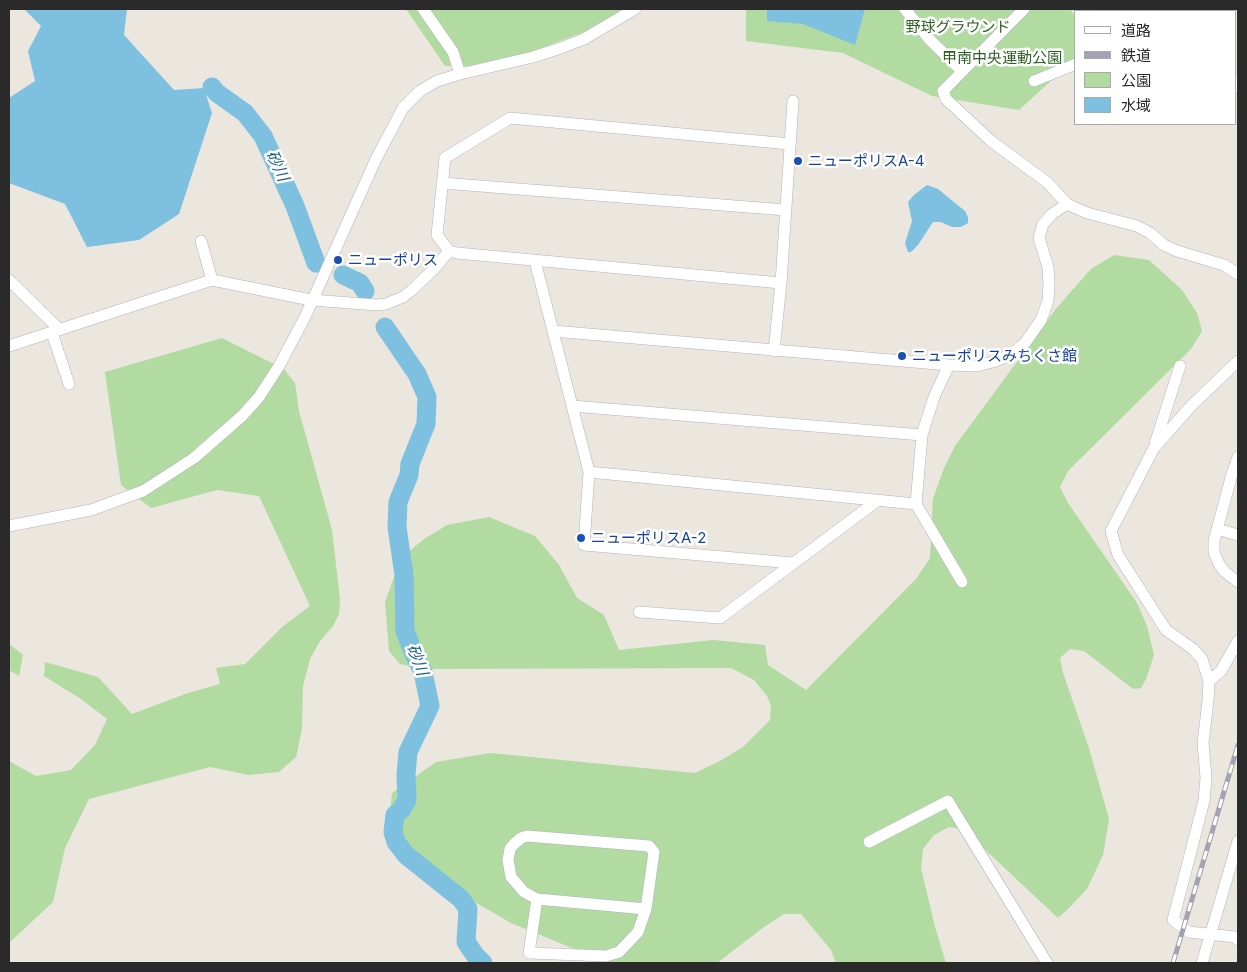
<!DOCTYPE html>
<html>
<head>
<meta charset="utf-8">
<style>
	body { margin:0 }
	#map { position:relative; width:1247px; height:972px; overflow:hidden; background:#ebe6de; font-family:Inter,"Noto Sans JP",sans-serif }
	canvas { display:block }
	.frame { position:absolute; inset:0; border:10px solid #2a2a2a; pointer-events:none }
	.legend { position:absolute; left:1074px; top:10px; width:162px; height:115px; box-sizing:border-box; background:#fff; border:1px solid #aaa; margin:0; padding:6px 9px; list-style:none; font-size:15px; color:#2a2a2a }
	.legend li { display:flex; align-items:center; gap:10px; height:25px }
	.legend b { width:25px; border:1px solid #aaa }
</style>
</head>
<body>
<div id="map">
<canvas width="1247" height="972"></canvas>
<div class="frame"></div>
<ul class="legend">
<li><b style="height:6px;background:#fff"></b>道路</li>
<li><b style="height:6px;background:#a2a3b2"></b>鉄道</li>
<li><b style="height:14px;background:#b1dba1"></b>公園</li>
<li><b style="height:14px;background:#7dc0e0"></b>水域</li>
</ul>
</div>
<script>
const c = document.querySelector('canvas').getContext('2d');
c.lineJoin = 'round';
function fill(path, color) {
  c.fillStyle = color;
  c.fill(path, 'evenodd');
}
function toPath(rows) {
  const path = new Path2D();
  for (const r of rows) {
    path.moveTo(r[0], r[1]);
    for (let i = 2; i < r.length; i += 2) path.lineTo(r[i], r[i + 1]);
  }
  return path;
}
function trace(path, color, width, dash) {
  c.strokeStyle = color;
  c.lineWidth = width;
  c.lineCap = dash ? 'butt' : 'round';
  c.setLineDash(dash || []);
  c.stroke(path);
}
function label(font, color, halo, rows, align = 'center') {
  c.font = font + ' Inter,"Noto Sans JP",sans-serif';
  c.lineWidth = 5;
  c.setLineDash([]);
  c.textBaseline = 'middle';
  c.strokeStyle = halo;
  c.fillStyle = color;
  for (const [text, x, y, turn = 0] of rows) {
    c.save();
    c.translate(x, y);
    c.rotate((+turn || 0) * Math.PI / 180);
    c.textAlign = isNaN(turn) ? turn : align;
    if (halo) c.strokeText(text, 0, 0);
    c.fillText(text, 0, 0);
    c.restore();
  }
}
const green = toPath([
	[406,9,623,9,584,32,528,53,470,66,445,66],
	[746,9,1071,9,1076,20,1076,58,1019,110,932,96,843,53,746,41],
	[1114,255,1149,260,1182,290,1197,313,1202,331,1191,349,1068,471,1060,487,1068,503,1137,603,1147,626,1154,655,1146,679,1141,688,1133,689,1084,651,1070,649,1060,658,1063,673,1089,748,1109,819,1103,855,1087,889,1068,909,1058,918,963,829,949,827,934,835,923,849,921,868,935,927,946,963,836,963,831,950,801,914,784,914,764,927,717,963,599,963,572,948,511,923,430,876,402,842,390,812,392,793,436,762,490,753,695,773,720,761,743,747,770,720,771,706,767,696,754,680,731,668,426,669,400,664,389,651,385,602,401,558,424,539,447,525,489,517,535,536,559,565,577,598,604,615,619,650,713,640,765,645,768,665,806,690,916,579,930,558,933,499,944,468,955,446,1055,310,1075,287,1091,269],
	[222,338,284,369,295,383,299,411,332,530,340,600,339,614,333,626,320,641,310,659,303,686,302,729,296,757,279,772,249,775,210,767,89,799,65,848,53,902,9,943,9,761,36,776,71,770,95,745,107,719,81,699,44,676,45,662,98,677,132,714,188,693,220,684,216,668,245,664,282,627,310,606,259,496,217,490,151,508,121,485,105,372],
	[9,644,23,655,19,676,9,670]
]);
const water = toPath([
	[24,9,127,9,124,35,174,90,204,88,212,113,179,214,139,240,87,247,65,204,9,183,9,98,35,81,28,51,41,26],
	[767,9,865,9,855,45,803,24,767,21],
	[927,185,938,189,965,211,968,217,968,223,961,227,952,227,941,222,933,222,918,245,911,252,908,252,905,243,912,221,908,202,914,195]
]);
const river = toPath([
	[212,87,217,93,245,113,263,136,295,206,316,263],
	[343,275,360,283,365,291],
	[385,327,417,374,427,397,426,424,410,464,409,475,398,502,397,527,404,575,405,631,414,654,423,672,430,706,408,752,406,775,407,800,401,810,395,815,393,832,396,842,406,855,461,899,468,909,466,942,475,955,483,963]
]);
const minor = toPath([
	[423,9,453,52,460,74],
	[905,9,930,40,962,71],
	[1024,9,943,91,946,99,991,141,1048,183,1067,204,1087,213,1137,226,1150,233,1164,245,1177,251,1224,265,1238,274],
	[1085,9,1086,11],
	[1185,9,1186,11],
	[1034,81,1076,64],
	[1236,82,1238,87],
	[442,183,786,210],
	[201,241,212,280],
	[535,261,589,472,584,545,793,563],
	[9,280,60,330],
	[781,283,457,253,449,251,437,235,445,158,510,118,790,144],
	[553,331,949,365,977,366,996,361,1012,354,1025,343,1041,320,1048,301,1049,284,1048,267,1039,238,1043,224,1052,214,1067,204],
	[52,333,69,384],
	[9,346,212,280,311,300,377,305,386,304,403,297,412,290,434,269,449,251],
	[774,351,781,283,793,101],
	[1238,361,1191,406,1154,448,1111,531,1118,555,1166,630,1193,649,1202,659,1209,681,1208,701,1203,743,1206,778,1204,801,1173,920,1189,932,1235,937,1238,940],
	[572,406,922,435,916,504,962,582],
	[922,435,934,397,949,365],
	[1155,444,1180,366],
	[1238,457,1232,474,1214,541,1214,552,1219,564,1225,572,1238,582],
	[589,472,916,504],
	[9,526,91,510,143,491,194,458,242,416,259,397,279,366,305,317,376,159,403,108,420,91,437,81,460,74,533,57,561,48,584,39,635,9],
	[1217,529,1238,535],
	[639,612,720,618,877,501],
	[1209,681,1221,671,1238,641],
	[869,842,948,801,1047,963],
	[537,899,529,953,606,956,619,952,638,932,646,909,654,852,649,846,527,836,521,838,514,844,510,849,508,860,511,877,524,892,537,899,646,909],
	[1202,963,1238,841]
]);
const rail = toPath([
	[1173,963,1238,745]
]);
const markers = [
	[798,161,5,"#1a4fb4"],
	[338,260,5,"#1a4fb4"],
	[902,356,5,"#1a4fb4"],
	[581,538,5,"#1a4fb4"]
];
const parkNames = [
	["野球グラウンド",958,27],
	["甲南中央運動公園",1002,58]
];
const transitNames = [
	["ニューポリスA-4",808,161],
	["ニューポリス",348,260],
	["ニューポリスみちくさ館",912,356],
	["ニューポリスA-2",591,538]
];
const waterNames = [
	["砂川",277,166,65],
	["砂川",417,660,69]
];
fill(green, '#b1dba1');
fill(water, '#7dc0e0');
trace(river, '#7dc0e0', 19);
trace(minor, '#b2b3bc', 12);
trace(minor, '#fff', 11);
trace(rail, '#a2a3b2', 5);
trace(rail, '#fff', 3, [9]);
for (const [x, y, r, color] of markers) {
  const dot = new Path2D();
  dot.arc(x, y, r, 0, 2 * Math.PI);
  c.fillStyle = color;
  c.fill(dot);
  trace(dot, '#fff', 2);
}
label('15px', '#2c5f23', '#fff', parkNames);
label('15px', '#164399', '#fff', transitNames, 'left');
label('italic 16px', '#1d5f8c', '#fff', waterNames);
</script>
</body>
</html>
